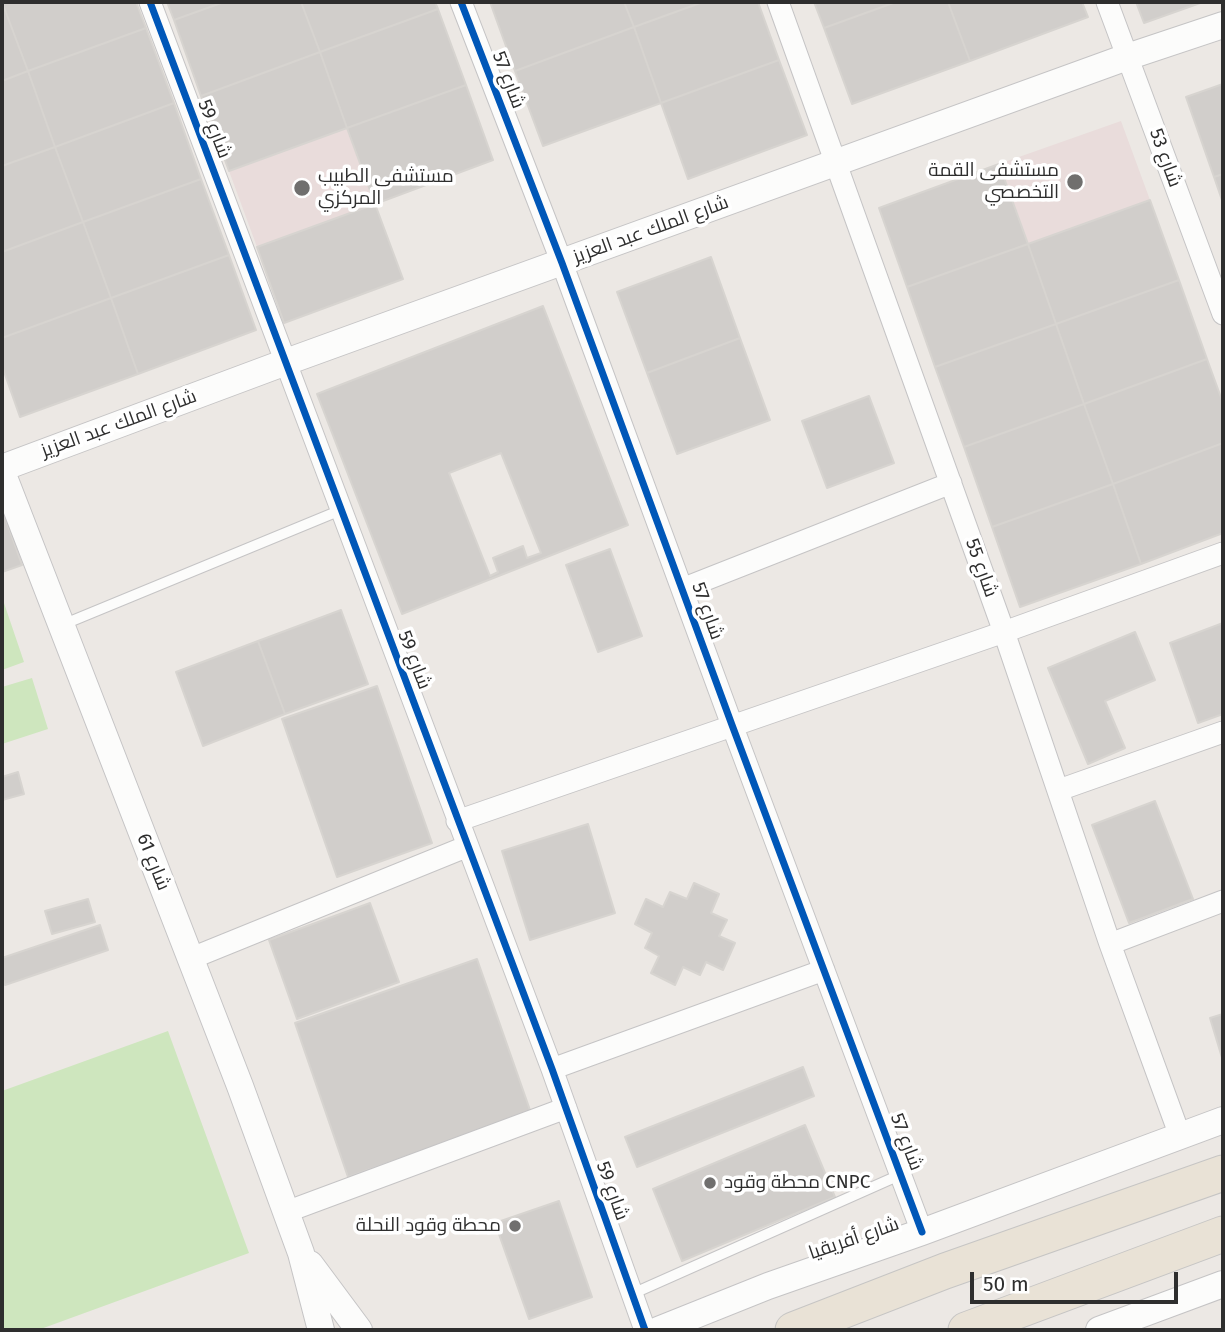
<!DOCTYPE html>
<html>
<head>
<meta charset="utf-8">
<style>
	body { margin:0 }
	#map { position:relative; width:1225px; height:1332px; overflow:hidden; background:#ece8e4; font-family:"Fira Sans",sans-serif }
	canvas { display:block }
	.frame { position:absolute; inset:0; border:4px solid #2e2e2e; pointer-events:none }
	.scale { position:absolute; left:970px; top:1272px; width:208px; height:32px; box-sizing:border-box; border:4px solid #2e2e2e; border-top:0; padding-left:9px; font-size:21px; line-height:24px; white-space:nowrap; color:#2e2e2e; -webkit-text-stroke:5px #fff; paint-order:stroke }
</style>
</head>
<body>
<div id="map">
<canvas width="1225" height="1332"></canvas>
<div class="frame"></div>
<div class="scale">50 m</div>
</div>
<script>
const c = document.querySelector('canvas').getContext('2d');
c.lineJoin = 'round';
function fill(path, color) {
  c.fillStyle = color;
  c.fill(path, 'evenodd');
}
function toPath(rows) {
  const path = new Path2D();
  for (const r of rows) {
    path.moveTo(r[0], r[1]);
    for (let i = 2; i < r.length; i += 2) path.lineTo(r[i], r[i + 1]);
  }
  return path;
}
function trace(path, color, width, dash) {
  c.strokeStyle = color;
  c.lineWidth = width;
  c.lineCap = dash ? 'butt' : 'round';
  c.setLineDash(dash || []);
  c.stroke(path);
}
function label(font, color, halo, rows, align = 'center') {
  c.font = font + ' "Fira Sans",Cairo,sans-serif';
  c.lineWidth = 7;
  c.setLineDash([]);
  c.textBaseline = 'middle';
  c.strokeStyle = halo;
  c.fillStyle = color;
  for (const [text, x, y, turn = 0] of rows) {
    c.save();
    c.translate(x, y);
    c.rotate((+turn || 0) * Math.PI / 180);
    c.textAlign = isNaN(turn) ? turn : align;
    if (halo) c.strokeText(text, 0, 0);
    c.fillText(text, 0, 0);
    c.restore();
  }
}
const medical = toPath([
	[1121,121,1150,200,1028,244,999,164],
	[347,128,375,204,257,247,229,171]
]);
const green = toPath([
	[4,603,24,662,2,670,2,604],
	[32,678,48,729,2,744,2,687],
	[168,1031,249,1253,38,1330,2,1330,2,1091]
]);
const building = toPath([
	[2,2,28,71,2,81,2,2],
	[2,2,136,2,146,28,28,71,2,2],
	[167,2,224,2,174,20,167,2],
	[224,2,301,2,320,52,201,96,174,20,224,2],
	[301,2,435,2,438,9,320,52,301,2],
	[490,2,624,2,634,27,515,71,490,2],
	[624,2,703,2,634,27,624,2],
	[703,2,758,2,779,60,661,103,634,27,703,2],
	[814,2,896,2,824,28,814,2],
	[896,2,948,2,970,61,852,104,824,28,896,2],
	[948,2,1082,2,1088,17,970,61,948,2],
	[1136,2,1203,2,1144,23,1136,2],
	[438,9,466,85,347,128,320,52,438,9],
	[634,27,661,103,543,146,515,71,634,27],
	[146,28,174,103,55,147,28,71,146,28],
	[320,52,347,128,229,171,201,96,320,52],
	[779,60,807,135,688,179,661,103,779,60],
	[28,71,55,147,2,166,2,81,28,71],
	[1223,84,1223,174,1214,177,1186,97,1223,84],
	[466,85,493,160,375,204,347,128,466,85],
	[174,103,201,179,83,222,55,147,174,103],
	[55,147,83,222,2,252,2,166,55,147],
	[999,164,1028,244,907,287,879,208,999,164],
	[1223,174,1223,203,1214,177,1223,174],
	[201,179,229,255,111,298,83,222,201,179],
	[1150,200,1179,280,1056,324,1028,244,1150,200],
	[375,204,403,279,284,323,257,247,375,204],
	[83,222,111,298,2,338,2,252,83,222],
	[1028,244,1056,324,935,367,907,287,1028,244],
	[229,255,256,330,138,374,111,298,229,255],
	[711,257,740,338,647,373,617,292,711,257],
	[1179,280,1207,359,1084,404,1056,324,1179,280],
	[111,298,138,374,20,417,2,366,2,338,111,298],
	[543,306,628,525,402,614,317,394,543,306],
	[501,453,541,553,527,558,523,546,493,558,498,572,490,576,449,473,501,453],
	[1056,324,1084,404,964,447,935,367,1056,324],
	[740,338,770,420,677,454,647,373,740,338],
	[1207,359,1223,403,1223,443,1113,484,1084,404,1207,359],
	[869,396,894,463,827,488,802,421,869,396],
	[1084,404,1113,484,992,527,964,447,1084,404],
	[1223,443,1223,533,1141,564,1113,484,1223,443],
	[1113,484,1141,564,1020,607,992,527,1113,484],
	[5,517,22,565,2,572,2,518,5,517],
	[610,549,642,636,598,652,566,565,610,549],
	[341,610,368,684,285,714,258,641,341,610],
	[1223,623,1223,714,1198,723,1170,643,1223,623],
	[1135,632,1155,680,1105,701,1125,748,1088,764,1048,668,1135,632],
	[258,641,285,714,203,746,176,672,258,641],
	[377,686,432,843,337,877,282,719,377,686],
	[18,772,24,794,2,800,2,777,18,772],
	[1155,801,1193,899,1129,923,1092,825,1155,801],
	[588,824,615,913,530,940,502,851,588,824],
	[694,883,719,894,711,913,727,920,719,936,735,943,723,970,706,962,700,975,683,967,675,985,651,973,659,956,645,948,652,933,635,924,646,899,663,907,670,892,687,899,694,883],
	[88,899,95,922,52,934,45,911,88,899],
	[370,903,399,982,297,1019,269,940,370,903],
	[100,925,108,950,5,985,2,976,2,958,100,925],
	[477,959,531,1113,348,1177,295,1023,477,959],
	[1223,1014,1223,1061,1210,1018,1223,1014],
	[803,1067,814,1096,637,1167,625,1137,803,1067],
	[805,1125,835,1197,682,1261,653,1189,805,1125],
	[559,1201,592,1297,529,1319,495,1223,559,1201]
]);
const service = toPath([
	[62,625,341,510],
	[632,1294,902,1174]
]);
const minor = toPath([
	[150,2,552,1069,645,1330],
	[461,2,562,263,732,725,922,1232],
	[778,2,1004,632,1110,944,1180,1136],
	[1107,2,1223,314],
	[682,589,951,483],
	[1059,790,1223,732],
	[457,821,1004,632,1223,553],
	[1110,944,1223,901],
	[192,958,468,846],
	[552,1069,824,970],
	[286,1212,566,1108]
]);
const tertiary = toPath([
	[2,468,286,362,1127,57,1223,25],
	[2,472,240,1086,301,1253,321,1330],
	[310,1264,359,1330],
	[658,1330,768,1286,922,1232,1223,1120],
	[1099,1330,1223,1284]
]);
const trunk = toPath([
	[793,1330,945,1271,1223,1173],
	[966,1330,1223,1234]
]);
const cycleway = toPath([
	[150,2,552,1069,645,1330],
	[461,2,562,263,732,725,922,1232]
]);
const markers = [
	[1075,182,9,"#706f6e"],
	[302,188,9,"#706f6e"],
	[710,1183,7,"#706f6e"],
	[515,1226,7,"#706f6e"]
];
const streetNames = [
	["شارع 57",508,80,69],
	["شارع 59",214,129,69],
	["شارع 53",1165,158,70],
	["شارع الملك عبد العزيز",651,230,-20],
	["شارع الملك عبد العزيز",119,424,-20],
	["شارع 55",981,568,70],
	["شارع 57",707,611,70],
	["شارع 59",414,660,69],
	["شارع 61",153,862,68],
	["شارع 57",906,1142,69],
	["شارع 59",612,1191,70],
	["شارع أفريقيا",854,1239,-19]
];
const poiNames = [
	["مستشفى القمة",1059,171],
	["التخصصي",1059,193],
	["مستشفى الطبيب",318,177,"left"],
	["المركزي",318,199,"left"],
	["محطة وقود CNPC",724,1183,"left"],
	["محطة وقود النحلة",501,1226]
];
fill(medical, '#e9dcdb');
fill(green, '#cee6be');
fill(building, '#d1cecb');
trace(building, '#d7d4d0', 2);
trace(service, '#c5c4c5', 12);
trace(minor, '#c5c4c5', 23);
trace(tertiary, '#c5c4c5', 28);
trace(trunk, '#c6c5c4', 37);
trace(service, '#fcfcfb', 10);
trace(minor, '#fcfcfb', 21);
trace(tertiary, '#fcfcfb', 26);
trace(trunk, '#e9e2d6', 35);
trace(cycleway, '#0057b8', 7);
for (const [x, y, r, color] of markers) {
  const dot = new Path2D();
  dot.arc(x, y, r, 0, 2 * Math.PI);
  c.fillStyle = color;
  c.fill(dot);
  trace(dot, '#fff', 2.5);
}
label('19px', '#2e2e2e', '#fff', streetNames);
label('19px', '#2e2e2e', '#fff', poiNames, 'right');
</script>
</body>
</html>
